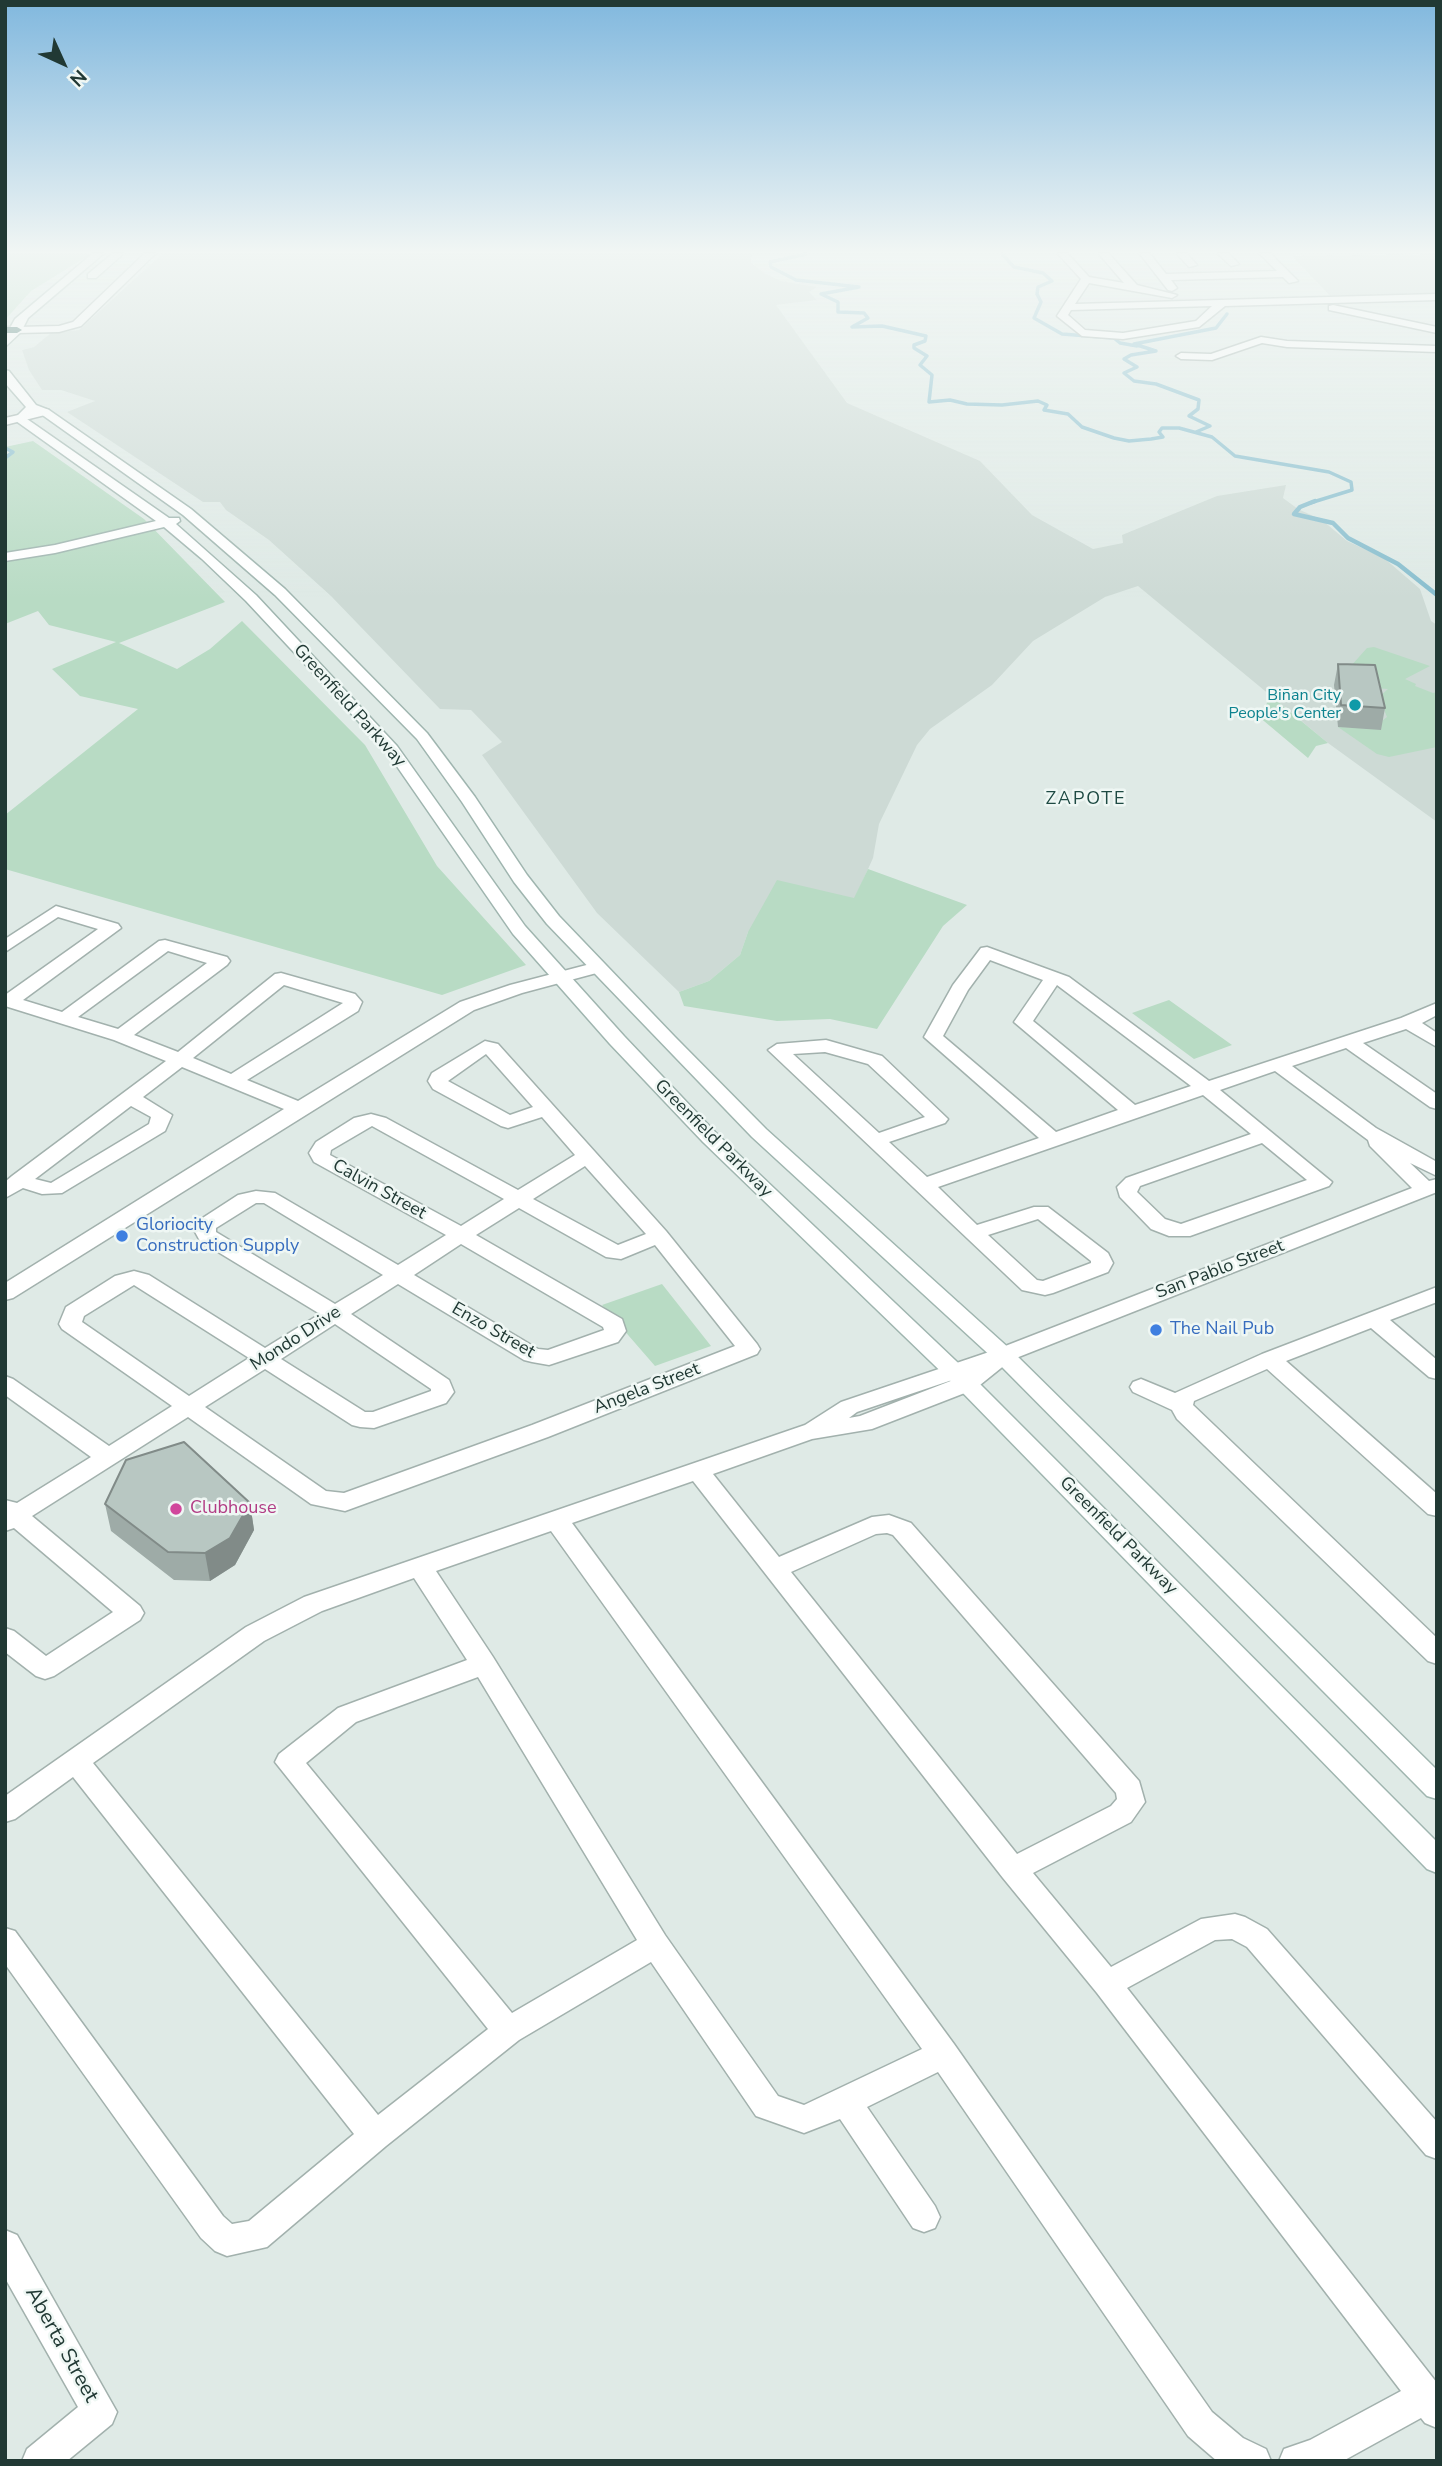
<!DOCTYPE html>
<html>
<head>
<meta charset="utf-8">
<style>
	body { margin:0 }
	#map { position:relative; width:1442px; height:2466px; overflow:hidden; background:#dfeae6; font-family:"Nunito Sans",sans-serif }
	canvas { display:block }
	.frame { position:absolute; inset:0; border:7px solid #213934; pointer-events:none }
	.north { position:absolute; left:28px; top:28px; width:70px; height:70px; -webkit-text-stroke:5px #eff7f4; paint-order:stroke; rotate:135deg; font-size:19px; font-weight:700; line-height:28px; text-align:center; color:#213934 }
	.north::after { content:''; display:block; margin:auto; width:24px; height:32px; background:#213934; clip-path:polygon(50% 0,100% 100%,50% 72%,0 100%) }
</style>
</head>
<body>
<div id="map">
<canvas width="1442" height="2466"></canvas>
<div class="frame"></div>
<div class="north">N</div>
</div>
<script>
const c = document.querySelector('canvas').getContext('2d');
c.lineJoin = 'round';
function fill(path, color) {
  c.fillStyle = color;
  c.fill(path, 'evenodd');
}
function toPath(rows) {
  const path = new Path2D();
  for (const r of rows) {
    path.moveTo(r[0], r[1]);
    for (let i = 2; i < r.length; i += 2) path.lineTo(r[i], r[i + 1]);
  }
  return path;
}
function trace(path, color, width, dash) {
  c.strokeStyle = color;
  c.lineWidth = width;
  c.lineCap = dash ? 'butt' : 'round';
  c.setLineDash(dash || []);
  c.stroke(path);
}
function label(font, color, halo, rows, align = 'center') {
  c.font = font + ' "Nunito Sans",sans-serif';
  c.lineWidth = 5;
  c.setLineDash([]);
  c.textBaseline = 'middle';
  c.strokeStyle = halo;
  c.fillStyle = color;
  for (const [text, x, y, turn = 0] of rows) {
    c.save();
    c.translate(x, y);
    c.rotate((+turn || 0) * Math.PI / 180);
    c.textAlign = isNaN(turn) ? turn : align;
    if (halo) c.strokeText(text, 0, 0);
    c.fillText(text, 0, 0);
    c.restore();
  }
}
const built = toPath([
	[162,254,752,254,751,263,766,274,781,281,817,287,809,292,817,300,776,305,847,403,980,461,1032,515,1093,549,1123,543,1122,535,1217,496,1286,485,1283,498,1298,509,1322,520,1347,541,1384,558,1420,589,1431,621,1437,625,1437,822,1328,743,1138,586,1105,597,1033,641,992,685,930,729,917,745,879,824,873,858,855,898,748,932,740,955,709,981,679,992,597,913,482,755,502,742,471,710,440,709,331,596,269,540,226,510,220,502,203,502,67,412,95,401,61,390,42,390,29,370,22,350,34,347,51,333,79,330],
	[1437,254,1437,293,1330,296,1292,256]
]);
const green = toPath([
	[5,254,91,254,31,291,5,320],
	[33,441,144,519,225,602,119,643,177,669,210,649,242,621,365,745,437,866,526,965,442,995,5,869,5,815,138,709,80,696,52,669,116,642,49,625,38,611,5,624,5,458,13,452,5,447],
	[1374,647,1430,666,1405,679,1416,684,1415,686,1433,693,1437,692,1437,747,1389,757,1377,754,1338,727,1380,729,1382,721,1387,717,1379,697,1388,689,1334,685,1367,648],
	[1272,696,1283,706,1328,743,1316,746,1308,758,1258,716],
	[868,869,967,905,943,926,877,1029,830,1019,777,1021,684,1006,679,992,709,981,740,955,748,932,777,880,854,898],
	[1169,1000,1232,1045,1194,1059,1132,1013],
	[662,1284,711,1346,655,1366,602,1305]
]);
const streamFar1 = toPath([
	[806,254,770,262,771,267,796,280,859,287,821,294,838,302,838,312,864,313,868,318,852,327,882,326,926,336,925,341,914,345,914,348,927,356,920,365,932,375,929,402,950,400,967,404,1002,405,1038,401,1047,405,1044,410,1068,414,1082,427,1114,438,1129,441,1151,439,1163,437,1159,432,1162,428,1179,428,1212,437,1235,456,1329,472,1351,482,1352,490,1310,503],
	[1002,254,1014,267,1043,273,1052,281,1038,287,1037,294,1041,302,1034,318,1062,334,1114,338,1120,343,1137,346],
	[1196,432,1210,426,1189,416,1198,409,1199,400,1156,384,1134,381,1124,373,1137,367,1124,359,1131,355,1156,351,1134,344,1216,328,1227,314],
	[5,448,13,452,5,458]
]);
const stream = toPath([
	[1315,501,1300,507,1294,514,1333,523,1348,538,1398,564,1437,595]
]);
const street = toPath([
	[144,254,155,254,81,326,59,332,17,333,12,330,17,327,59,326,73,322,144,254],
	[1058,254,1068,254,1089,277,1124,283,1099,254,1109,254,1137,285,1177,295,1172,298,1089,283,1075,304,1437,294,1437,300,1225,306,1199,327,1123,339,1082,336,1057,316,1081,279,1058,254],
	[1212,306,1196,321,1123,333,1085,330,1068,315,1071,310,1212,306],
	[1140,254,1150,254,1166,274,1277,271,1260,254,1271,254,1298,281,1289,283,1283,277,1171,280,1177,288,1172,291,1168,290,1140,254],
	[1177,254,1187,254,1197,265,1189,267,1177,254],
	[1218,254,1229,254,1239,264,1231,266,1218,254],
	[1333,305,1437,327,1437,333,1329,310,1329,306,1333,305],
	[1261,337,1287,341,1437,346,1437,352,1287,347,1262,343,1212,360,1181,359,1176,356,1181,353,1211,354,1261,337],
	[45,409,49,410,49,414,5,425,5,418,45,409],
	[56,906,118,924,121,928,23,1000,62,1012,159,941,165,940,227,957,230,961,227,965,134,1035,178,1052,275,974,281,973,355,994,362,1002,358,1011,247,1080,298,1101,460,1002,510,985,598,962,607,967,604,971,522,993,474,1010,13,1298,5,1300,5,1283,284,1109,182,1067,143,1097,172,1115,165,1131,62,1193,42,1194,23,1188,5,1198,5,1182,12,1176,166,1061,114,1040,5,1006,5,995,98,929,58,917,5,952,5,939,56,906],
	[168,951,207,963,118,1029,78,1017,168,951],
	[284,985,343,1003,231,1074,193,1058,284,985],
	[131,1106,151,1117,149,1124,51,1183,35,1179,131,1106],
	[987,947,1069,977,1209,1081,1401,1018,1437,1003,1437,1015,1422,1023,1437,1033,1437,1047,1406,1029,1363,1043,1437,1094,1437,1109,1430,1107,1346,1048,1292,1066,1376,1128,1437,1162,1437,1176,1410,1163,1429,1181,1437,1179,1437,1192,1011,1360,975,1389,872,1429,812,1439,713,1474,779,1557,872,1517,889,1515,911,1523,1139,1781,1145,1802,1131,1822,1033,1873,1111,1967,1201,1919,1235,1914,1245,1917,1267,1929,1437,2122,1437,2159,1426,2155,1247,1947,1232,1939,1215,1940,1127,1988,1437,2383,1437,2428,1425,2423,1421,2418,1343,2461,1279,2461,1284,2449,1310,2440,1401,2391,1097,1993,1003,1878,693,1481,572,1523,954,2044,1212,2412,1243,2438,1266,2449,1271,2461,1217,2461,1188,2436,938,2072,867,2107,935,2206,940,2217,935,2228,924,2232,913,2228,840,2119,804,2133,756,2116,651,1962,519,2040,386,2146,267,2247,227,2256,215,2251,201,2238,5,1964,5,1928,15,1931,223,2216,232,2224,249,2221,354,2134,73,1777,15,1819,5,1822,5,1796,246,1627,304,1597,805,1425,841,1402,995,1350,1412,1188,1370,1146,1368,1140,1275,1071,1220,1090,1332,1182,1329,1186,1190,1236,1169,1236,1151,1229,1120,1197,1117,1187,1126,1178,1251,1134,1203,1095,938,1187,977,1225,1034,1207,1048,1207,1108,1253,1113,1263,1108,1272,1053,1293,1045,1295,1022,1290,768,1050,777,1044,826,1040,882,1056,948,1119,945,1123,889,1142,927,1177,1039,1138,924,1037,953,985,981,948,987,947],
	[990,960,1043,980,1014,1022,1118,1110,1056,1132,943,1036,968,990,990,960],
	[1057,985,1191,1086,1135,1105,1033,1021,1057,985],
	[825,1052,868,1064,925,1117,879,1133,793,1054,825,1052],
	[1262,1143,1307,1180,1181,1224,1165,1219,1137,1192,1140,1186,1262,1143],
	[1038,1219,1091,1261,1091,1263,1043,1281,1037,1280,988,1235,1038,1219],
	[961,1377,860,1416,849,1418,857,1412,961,1377],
	[551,1531,922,2049,804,2105,778,2096,665,1935,493,1657,436,1571,551,1531],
	[887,1533,893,1535,1116,1793,1117,1799,1111,1806,1017,1854,791,1572,876,1534,887,1533],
	[414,1578,467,1660,338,1708,279,1754,275,1762,488,2029,378,2115,93,1763,264,1641,322,1611,414,1578],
	[478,1677,637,1940,512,2013,306,1763,356,1722,478,1677],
	[485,1041,498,1044,666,1231,757,1344,760,1349,757,1354,548,1437,345,1511,311,1504,188,1417,32,1516,140,1606,144,1613,140,1620,54,1676,45,1679,36,1676,5,1652,5,1628,14,1631,46,1656,113,1612,14,1528,5,1531,5,1500,17,1503,91,1457,5,1395,5,1376,13,1379,109,1446,172,1406,62,1329,59,1324,66,1307,115,1276,134,1271,149,1275,265,1348,320,1314,200,1241,194,1230,201,1219,238,1195,256,1191,275,1193,398,1265,446,1235,314,1162,309,1153,316,1142,354,1118,371,1114,386,1118,518,1190,575,1155,542,1117,508,1128,501,1126,433,1089,428,1081,432,1073,485,1041],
	[486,1054,533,1107,510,1115,448,1081,486,1054],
	[372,1126,504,1199,461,1226,330,1155,331,1150,372,1126],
	[585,1166,646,1234,618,1245,533,1199,585,1166],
	[256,1203,264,1203,383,1275,335,1304,216,1232,216,1228,256,1203],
	[519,1208,606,1257,621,1259,655,1245,735,1346,532,1425,344,1493,326,1491,205,1407,265,1369,352,1425,360,1427,374,1428,446,1403,454,1392,449,1380,351,1314,398,1284,524,1360,532,1362,549,1365,618,1342,626,1331,622,1319,476,1235,519,1208],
	[461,1244,603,1327,604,1330,548,1350,538,1349,414,1275,461,1244],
	[134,1285,249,1358,189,1396,82,1322,84,1316,134,1285],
	[335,1324,431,1389,431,1391,373,1412,365,1412,281,1359,335,1324],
	[1437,1287,1437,1302,1390,1320,1437,1360,1437,1379,1429,1377,1371,1328,1286,1361,1437,1494,1437,1516,1428,1514,1267,1369,1194,1401,1193,1405,1437,1638,1437,1664,1428,1661,1177,1419,1172,1410,1133,1392,1130,1387,1133,1382,1141,1379,1175,1393,1262,1354,1437,1287],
	[5,2230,17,2235,117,2412,112,2424,67,2461,22,2461,27,2449,78,2407,5,2278,5,2230]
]);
const secondary = toPath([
	[92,254,103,254,28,318,21,332,5,347,5,337,15,319,92,254],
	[112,254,123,254,96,278,88,278,88,274,112,254],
	[5,370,9,371,36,405,49,410,191,509,285,589,427,733,475,797,527,875,559,916,675,1037,766,1129,1011,1350,1437,1770,1437,1799,1427,1796,995,1360,752,1137,547,924,514,882,462,802,417,739,275,595,183,515,41,414,34,412,27,419,169,518,179,518,180,521,176,524,256,595,397,746,525,926,624,1036,717,1134,975,1379,1437,1842,1437,1873,1427,1869,959,1389,703,1142,610,1044,513,934,387,752,246,601,202,559,164,527,55,553,5,561,5,553,55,545,156,521,16,421,14,419,26,407,5,383,5,370]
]);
const highway = toPath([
	[5,327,17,327,22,330,17,333,5,333,5,327]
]);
const wall = toPath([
	[1338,664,1385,708,1381,730,1338,727,1334,685],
	[250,1503,254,1530,235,1565,210,1581,174,1580,111,1531,105,1504]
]);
const shadedWall = toPath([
	[250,1503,254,1530,235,1565,210,1581,205,1553]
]);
const building = toPath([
	[1338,664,1375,665,1385,708,1341,705,1338,664],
	[184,1442,250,1503,230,1538,205,1553,168,1552,105,1504,126,1460,184,1442]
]);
const markers = [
	[1355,705,7,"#0f9aa8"],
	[122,1236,7,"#3f7fe0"],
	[1156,1330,7,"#3f7fe0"],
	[176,1509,7,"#d1479c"]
];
const farCulturenames = [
	["Biñan City",1341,696],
	["People's Center",1341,714]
];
const streetNames = [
	["Greenfield Parkway",349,706,48],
	["Greenfield Parkway",713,1139,45],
	["Calvin Street",379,1190,29],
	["San Pablo Street",1220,1270,-21],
	["Enzo Street",493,1331,30],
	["Mondo Drive",296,1339,-33],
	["Angela Street",647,1389,-21],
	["Greenfield Parkway",1118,1536,45]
];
const farQuarternames = [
	["ZAPOTE",1086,800]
];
const shopNames = [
	["Gloriocity",136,1226],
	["Construction Supply",136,1247],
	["The Nail Pub",1170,1330]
];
const hotelNames = [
	["Clubhouse",190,1509]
];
const nearStreetnames = [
	["Aberta Street",61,2345,61]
];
fill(built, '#cddad5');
fill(green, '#b8dbc4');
trace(streamFar1, '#88bece', 3.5);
trace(stream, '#88bece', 4.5);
trace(street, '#a2b1ad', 3);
trace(secondary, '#9fb5af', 3);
trace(highway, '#bcc4c2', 3);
fill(street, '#fff');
fill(secondary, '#fff');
fill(highway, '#2e645d');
fill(wall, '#9eaba7');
fill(shadedWall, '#818b88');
fill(building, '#b8c7c2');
trace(building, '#818b88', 2);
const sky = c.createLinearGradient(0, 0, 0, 599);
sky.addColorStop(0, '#81b8de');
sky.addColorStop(0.42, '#f1f6f4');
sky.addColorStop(1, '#f1f6f400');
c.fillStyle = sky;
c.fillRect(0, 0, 1442, 599);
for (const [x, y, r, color] of markers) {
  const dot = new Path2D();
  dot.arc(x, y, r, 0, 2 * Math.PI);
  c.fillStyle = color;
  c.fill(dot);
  trace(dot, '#eff7f4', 2.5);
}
label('16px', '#0d838f', '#eff7f4', farCulturenames, 'right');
label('18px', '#213934', '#eff7f4', streetNames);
c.letterSpacing = '2px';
label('18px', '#1e4a43', '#eff7f4', farQuarternames);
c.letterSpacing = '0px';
label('18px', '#366cbe', '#eff7f4', shopNames, 'left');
label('18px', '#b23c85', '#eff7f4', hotelNames, 'left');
label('21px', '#213934', '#eff7f4', nearStreetnames);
</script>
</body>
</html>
